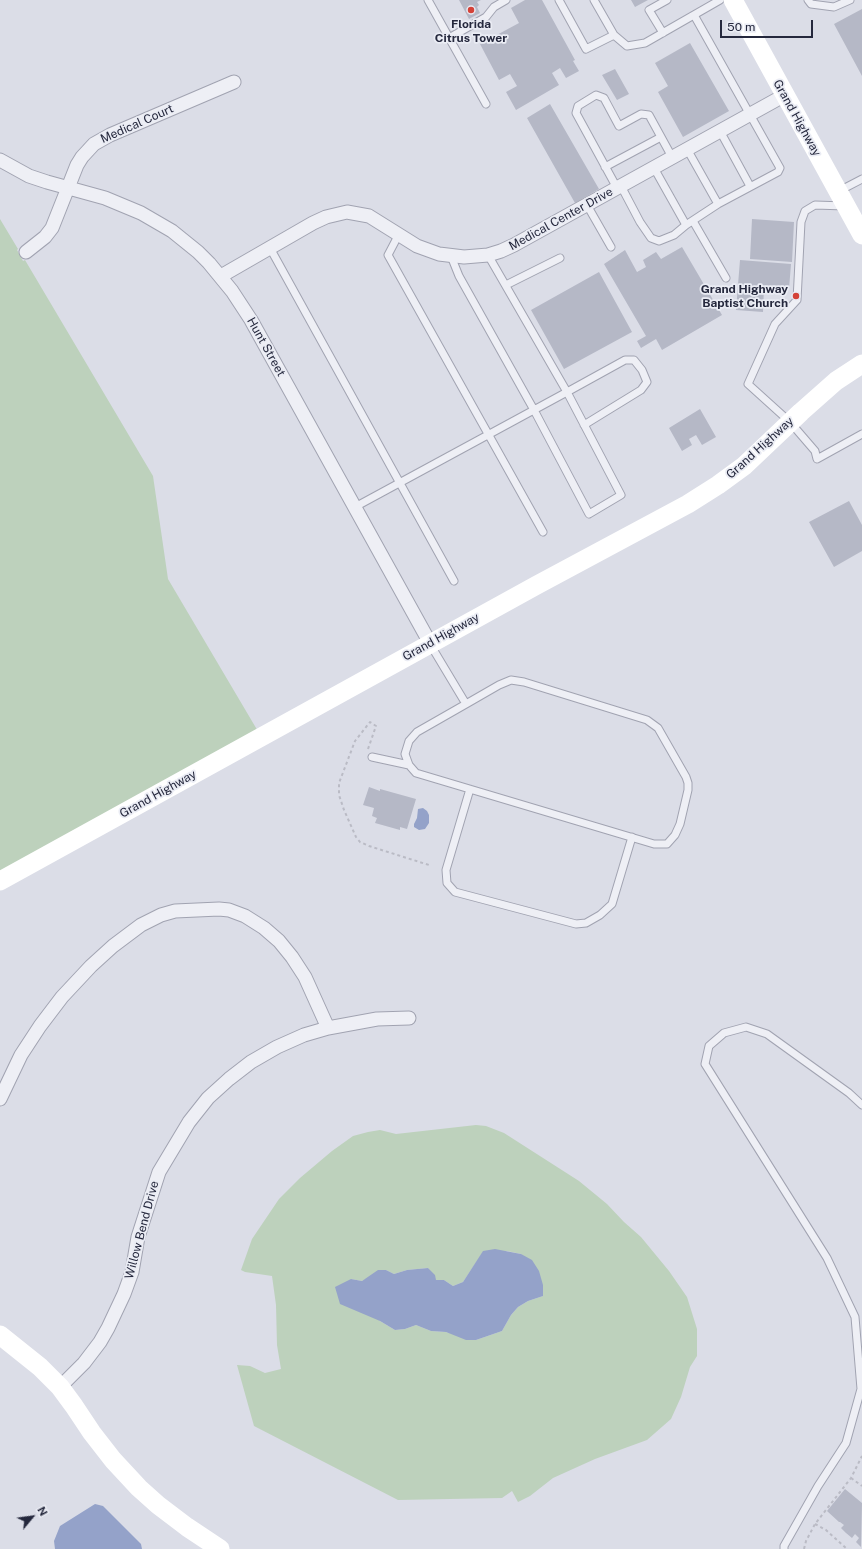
<!DOCTYPE html>
<html>
<head>
<meta charset="utf-8">
<style>
	body { margin:0 }
	#map { position:relative; width:862px; height:1549px; overflow:hidden; background:#dbdde7; font-family:"Public Sans",sans-serif }
	canvas { display:block }
	.north { position:absolute; left:12px; top:1497px; width:40px; height:40px; -webkit-text-stroke:3px #eaecf4; paint-order:stroke; rotate:61deg; font-size:11px; font-weight:700; line-height:16px; text-align:center; color:#25283d }
	.north::after { content:''; display:block; margin:auto; width:14px; height:18px; background:#25283d; clip-path:polygon(50% 0,100% 100%,50% 72%,0 100%) }
	.scale { position:absolute; left:720px; top:20px; width:93px; height:18px; box-sizing:border-box; border:2px solid #25283d; border-top:0; padding-left:5px; font-size:12px; line-height:14px; white-space:nowrap; color:#25283d; -webkit-text-stroke:3px #eaecf4; paint-order:stroke }
</style>
</head>
<body>
<div id="map">
<canvas width="862" height="1549"></canvas>
<div class="north">N</div>
<div class="scale">50 m</div>
</div>
<script>
const c = document.querySelector('canvas').getContext('2d');
c.lineJoin = 'round';
function fill(path, color) {
  c.fillStyle = color;
  c.fill(path, 'evenodd');
}
function toPath(rows) {
  const path = new Path2D();
  for (const r of rows) {
    path.moveTo(r[0], r[1]);
    for (let i = 2; i < r.length; i += 2) path.lineTo(r[i], r[i + 1]);
  }
  return path;
}
function trace(path, color, width, dash) {
  c.strokeStyle = color;
  c.lineWidth = width;
  c.lineCap = dash ? 'butt' : 'round';
  c.setLineDash(dash || []);
  c.stroke(path);
}
function label(font, color, halo, rows, align = 'center') {
  c.font = font + ' "Public Sans",sans-serif';
  c.lineWidth = 3.5;
  c.setLineDash([]);
  c.textBaseline = 'middle';
  c.strokeStyle = halo;
  c.fillStyle = color;
  for (const [text, x, y, turn = 0] of rows) {
    c.save();
    c.translate(x, y);
    c.rotate((+turn || 0) * Math.PI / 180);
    c.textAlign = isNaN(turn) ? turn : align;
    if (halo) c.strokeText(text, 0, 0);
    c.fillText(text, 0, 0);
    c.restore();
  }
}
const green = toPath([
	[0,219,18,249,17,250,23,261,25,260,153,476,168,579,259,733,0,875],
	[476,1125,486,1126,504,1133,579,1181,607,1204,624,1222,641,1237,669,1271,687,1297,697,1329,697,1356,690,1367,681,1397,671,1419,647,1440,595,1459,553,1478,530,1496,518,1502,512,1491,502,1498,398,1500,254,1426,237,1365,250,1366,265,1373,281,1369,277,1345,276,1305,272,1276,245,1272,241,1270,252,1239,279,1199,300,1178,332,1151,353,1136,368,1132,380,1130,396,1134],
	[507,1251,521,1254,543,1296,528,1301,518,1307,511,1315,502,1331,476,1340,446,1332,431,1331,416,1325,405,1329,395,1330,380,1321,351,1279,362,1281,386,1270,394,1274,407,1270,428,1268,435,1280,444,1280,453,1286,463,1282,483,1252]
]);
const water = toPath([
	[423,808,427,811,429,815,429,823,425,829,419,830,414,827,414,824,417,818,418,809],
	[495,1249,521,1254,532,1260,539,1271,543,1285,543,1296,528,1301,518,1307,511,1315,502,1331,476,1340,466,1340,446,1332,431,1331,416,1325,405,1329,395,1330,380,1321,340,1304,335,1287,351,1279,362,1281,378,1270,386,1270,394,1274,407,1270,428,1268,435,1275,436,1280,444,1280,453,1286,463,1282,483,1251],
	[95,1504,103,1506,141,1544,142,1549,55,1549,54,1541,60,1526]
]);
const building = toPath([
	[459,0,481,0,477,2,479,5,477,7,480,13,469,19],
	[525,0,542,0,575,60,573,61,579,71,566,78,560,68,552,73,559,85,516,110,506,92,517,86,510,74,499,80,480,44,519,23,511,8],
	[631,0,648,0,635,7],
	[862,9,862,76,834,24],
	[690,43,729,111,683,137,658,92,668,86,655,63],
	[615,69,629,94,617,100,602,75],
	[550,104,599,189,575,203,527,118],
	[752,219,794,222,792,262,750,259],
	[682,247,722,315,662,350,656,339,641,348,637,341,646,336,604,264,625,250,637,272,646,267,643,260,656,252,661,259],
	[740,260,791,264,789,289,764,287,763,312,736,310],
	[599,272,632,332,564,369,531,310],
	[700,409,716,437,702,445,696,435,689,439,692,445,682,451,669,428],
	[849,501,862,525,862,551,834,567,809,522],
	[369,787,380,791,380,789,416,799,407,829,400,827,400,830,375,823,377,818,372,816,374,808,363,805],
	[845,1489,862,1503,861,1547,856,1542,859,1538,855,1534,852,1538,846,1533,841,1528,844,1525,840,1522,839,1522,827,1511]
]);
const path = toPath([
	[368,749,376,726,370,722,355,741,339,783,339,795,344,810,356,837,360,842,369,846,429,865],
	[851,1478,862,1486],
	[815,1524,826,1530,847,1549],
	[804,1549,806,1541,815,1524,851,1478,862,1456]
]);
const lane = toPath([
	[428,0,486,104],
	[559,0,586,49,614,35],
	[594,0,614,35,627,46,645,43,720,0],
	[808,0,811,4,834,7,850,0],
	[663,33,649,10,667,0],
	[449,38,486,17,494,7,506,0],
	[720,131,750,186],
	[687,149,718,204],
	[605,167,661,137],
	[654,168,686,225],
	[621,186,640,222,651,238,659,241,674,235,686,225,718,204,778,172,780,168,694,15],
	[617,188,576,113,578,106,596,95,604,98,619,126,641,114,649,115,672,157],
	[839,191,862,179],
	[587,205,611,247],
	[845,206,815,205,805,211,801,222,797,300,775,324,748,384,790,422,815,451,817,459,862,434],
	[693,221,726,278],
	[399,234,388,255,543,532],
	[270,248,454,581],
	[451,256,459,276,534,410,589,514,621,495,567,392,625,360,634,360,642,370,647,382,641,390,584,425],
	[506,285,560,258],
	[355,507,567,392,488,255],
	[430,644,466,704,417,732,409,741,405,754,409,765,416,773,654,844,667,844,675,835,680,824,688,790,688,783,686,777,658,728,647,720,524,682,511,680,499,685,466,704],
	[372,757,409,765],
	[470,789,446,870,447,883,455,892,576,924,586,923,600,915,612,904,632,837],
	[784,1549,784,1546,818,1486,846,1443,861,1389,855,1317,827,1258,705,1064,709,1046,724,1033,746,1027,767,1034,849,1093,862,1105]
]);
const street = toPath([
	[0,160,29,176,47,182,105,198,141,213,172,231,198,252,209,263,232,291,251,320,430,643],
	[26,252,45,237,52,228,77,165,82,157,94,144,110,135,234,82],
	[221,276,313,223,326,217,347,212,369,216,417,246,439,254,464,257,488,255,501,251,514,245,785,95],
	[0,1099,21,1055,40,1026,62,997,91,966,113,946,141,925,161,915,175,911,219,909,229,910,245,916,264,928,279,941,292,957,305,977,328,1028],
	[60,1387,84,1363,100,1342,108,1328,124,1294,132,1272,138,1237,159,1172,189,1122,208,1098,229,1079,251,1062,277,1047,304,1035,328,1028,377,1019,409,1018]
]);
const secondary = toPath([
	[733,0,862,235],
	[0,881,537,585,688,504,718,485,744,466,801,412,836,381,862,364],
	[0,1335,40,1367,60,1387,74,1406,92,1433,113,1460,139,1488,158,1505,187,1527,220,1549]
]);
const markers = [
	[471,10,4,"#d44238"],
	[796,296,4,"#d44238"]
];
const poiNames = [
	["Florida",471,24],
	["Citrus Tower",471,38],
	["Grand Highway",788,289,"right"],
	["Baptist Church",788,303,"right"]
];
const streetNames = [
	["Grand Highway",797,118,61],
	["Medical Court",137,124,-24],
	["Medical Center Drive",561,219,-29],
	["Hunt Street",266,347,61],
	["Grand Highway",760,448,-42],
	["Grand Highway",441,637,-29],
	["Grand Highway",158,794,-29],
	["Willow Bend Drive",142,1230,-75]
];
fill(green, '#bdd1bc');
fill(water, '#94a2c9');
fill(building, '#b5b8c6');
trace(lane, '#a1a3b1', 9);
trace(street, '#a1a3b1', 15);
trace(path, '#babbc5', 2, [3, 3]);
trace(lane, '#eeeff5', 7);
trace(street, '#eeeff5', 13);
trace(secondary, '#fff', 19);
for (const [x, y, r, color] of markers) {
  const dot = new Path2D();
  dot.arc(x, y, r, 0, 2 * Math.PI);
  c.fillStyle = color;
  c.fill(dot);
  trace(dot, '#eaecf4', 1.5);
}
label('bold 12px', '#25283d', '#eaecf4', poiNames);
label('12px', '#25283d', '#eaecf4', streetNames);
</script>
</body>
</html>
